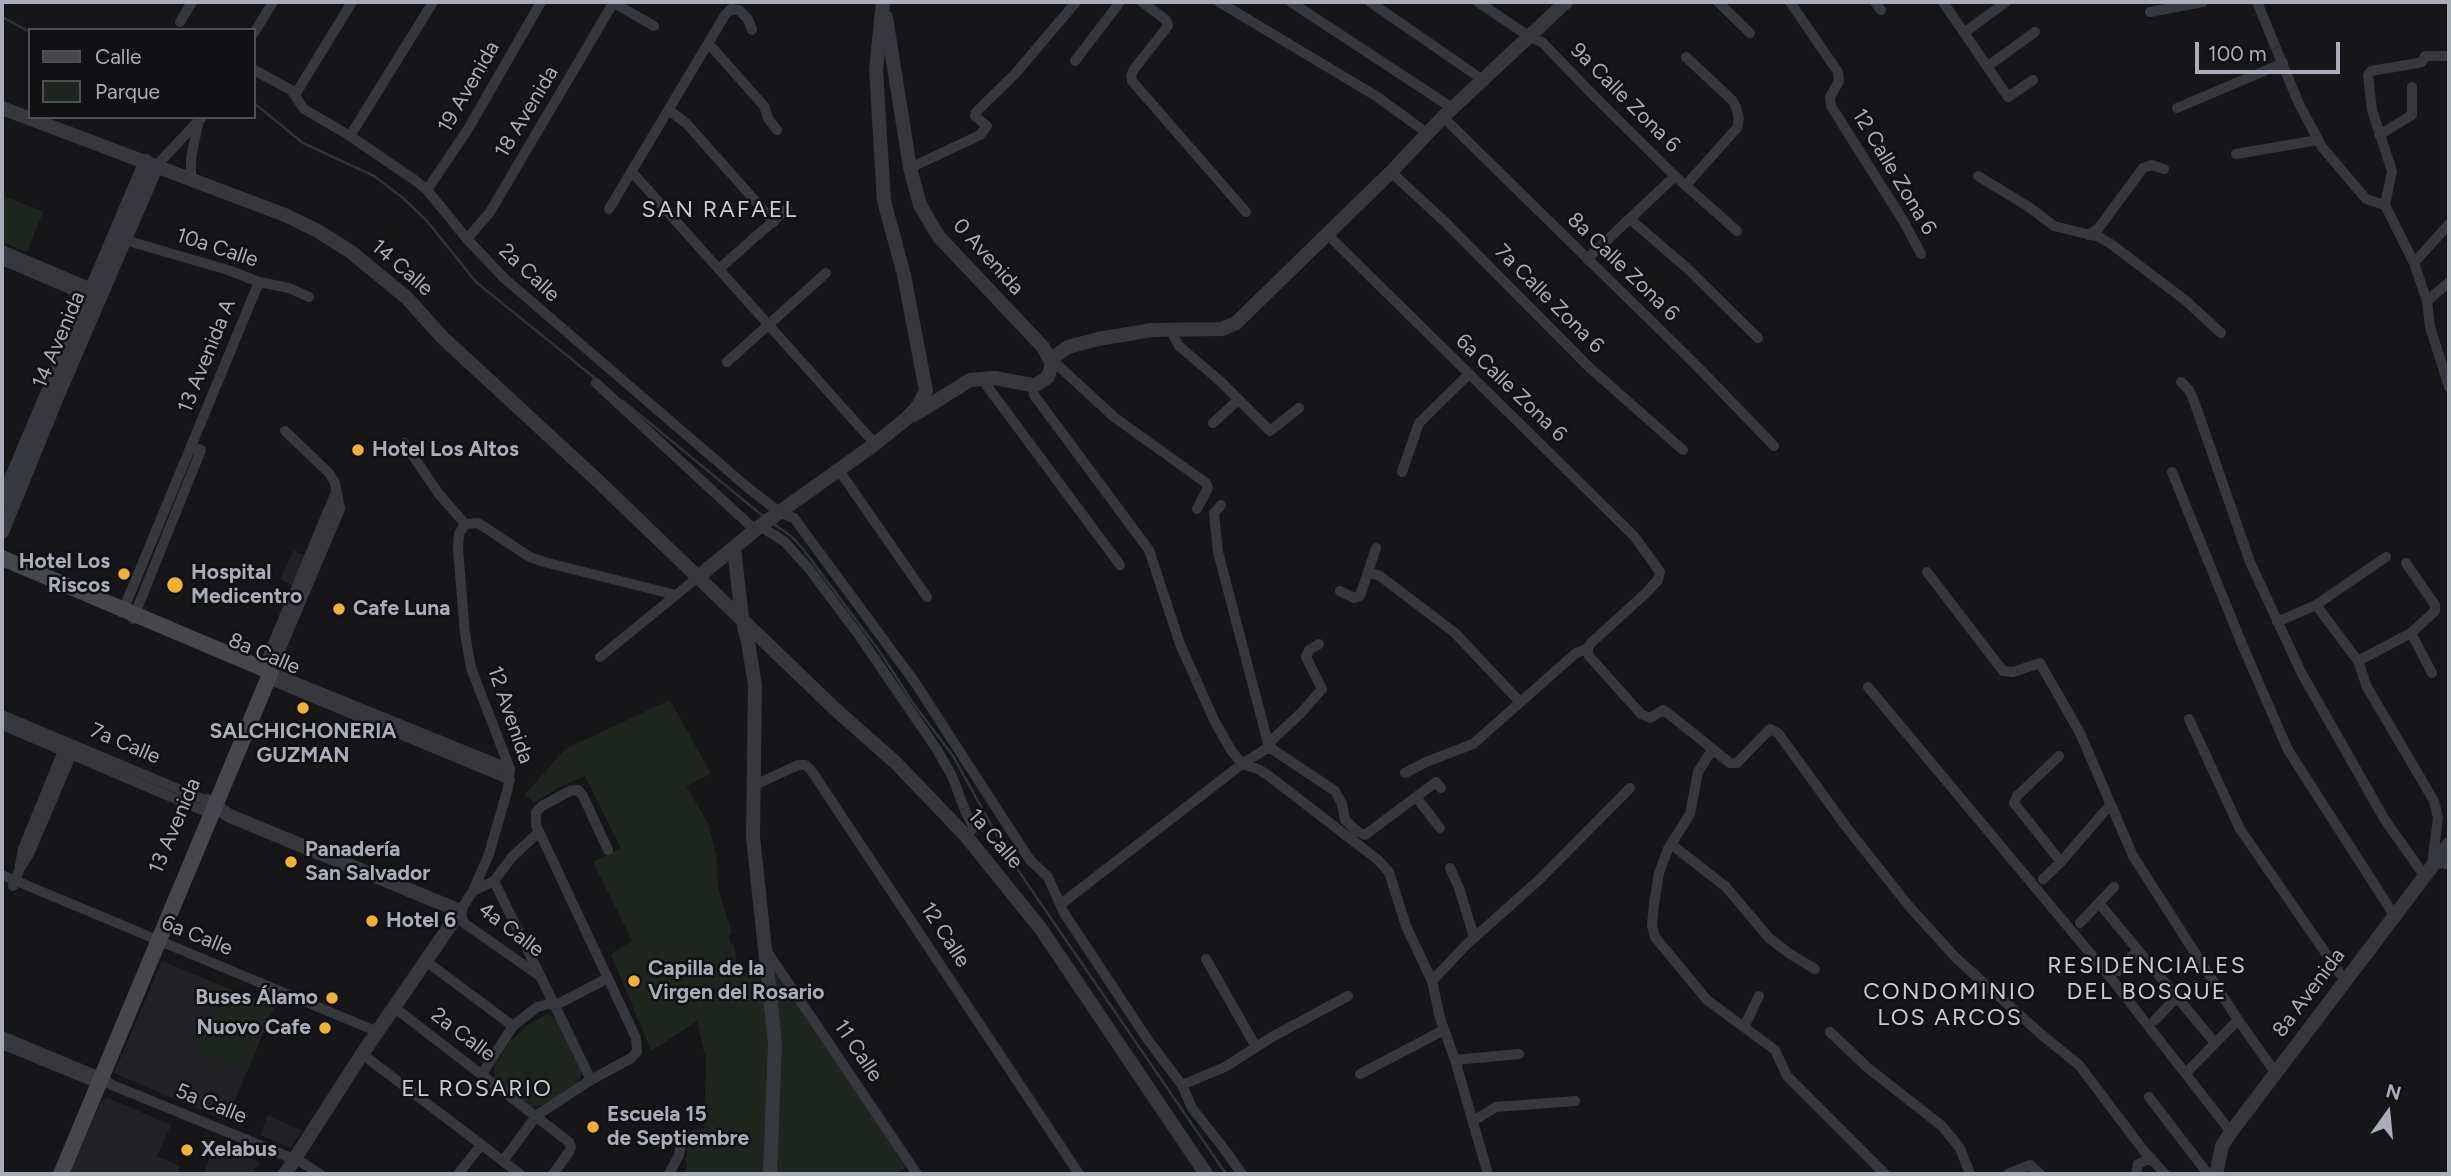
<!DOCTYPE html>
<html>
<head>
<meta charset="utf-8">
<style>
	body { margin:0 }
	#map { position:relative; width:2451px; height:1176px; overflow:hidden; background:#161618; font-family:Figtree,sans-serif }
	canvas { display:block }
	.frame { position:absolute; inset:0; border:4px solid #a8adb8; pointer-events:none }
	.legend { position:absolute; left:28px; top:28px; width:228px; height:91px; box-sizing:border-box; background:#111113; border:2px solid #4d4f55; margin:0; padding:9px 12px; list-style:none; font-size:21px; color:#a8adb8 }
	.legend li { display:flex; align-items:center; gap:14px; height:35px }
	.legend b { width:35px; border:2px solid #4d4f55 }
	.north { position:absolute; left:2353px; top:1078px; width:70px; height:70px; -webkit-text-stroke:5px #111113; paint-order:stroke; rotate:15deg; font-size:19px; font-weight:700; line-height:28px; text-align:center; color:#a8adb8 }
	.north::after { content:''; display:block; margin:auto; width:24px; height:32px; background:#a8adb8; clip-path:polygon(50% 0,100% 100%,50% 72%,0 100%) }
	.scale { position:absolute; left:2195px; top:42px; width:145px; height:32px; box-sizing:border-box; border:4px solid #a8adb8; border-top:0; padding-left:9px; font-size:21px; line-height:24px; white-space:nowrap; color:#a8adb8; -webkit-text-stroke:5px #111113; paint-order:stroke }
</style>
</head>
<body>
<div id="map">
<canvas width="2451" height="1176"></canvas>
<div class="frame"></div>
<ul class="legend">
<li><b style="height:9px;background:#45474d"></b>Calle</li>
<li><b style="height:19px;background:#1e261f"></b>Parque</li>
</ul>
<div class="north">N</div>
<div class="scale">100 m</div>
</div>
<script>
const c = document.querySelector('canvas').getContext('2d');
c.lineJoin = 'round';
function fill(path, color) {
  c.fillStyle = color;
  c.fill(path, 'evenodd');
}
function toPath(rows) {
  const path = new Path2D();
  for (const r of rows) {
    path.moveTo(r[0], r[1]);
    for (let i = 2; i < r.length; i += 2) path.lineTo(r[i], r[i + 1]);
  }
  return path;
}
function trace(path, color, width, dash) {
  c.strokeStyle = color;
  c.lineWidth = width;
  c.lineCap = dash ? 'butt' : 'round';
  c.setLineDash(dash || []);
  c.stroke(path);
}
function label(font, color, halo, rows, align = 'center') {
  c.font = font + ' Figtree,sans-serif';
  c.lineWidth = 5;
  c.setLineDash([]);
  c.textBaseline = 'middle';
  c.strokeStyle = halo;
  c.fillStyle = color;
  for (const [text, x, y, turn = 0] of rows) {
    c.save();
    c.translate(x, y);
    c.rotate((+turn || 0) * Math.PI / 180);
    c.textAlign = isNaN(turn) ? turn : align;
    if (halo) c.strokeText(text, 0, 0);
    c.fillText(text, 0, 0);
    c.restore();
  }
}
const built = toPath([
	[294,550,306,556,292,585,280,579],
	[162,961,274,1007,226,1121,114,1073],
	[108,1098,171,1125,157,1156,180,1166,177,1174,70,1174,101,1101],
	[268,1115,302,1131,291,1148,260,1135],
	[216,1144,259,1162,253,1172,256,1174,203,1174]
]);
const green = toPath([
	[2,195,43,212,27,252,2,242],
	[670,700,711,774,686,786,708,823,716,855,719,892,732,932,729,936,730,942,735,946,737,972,775,973,859,1092,906,1168,894,1174,686,1174,687,1131,704,1129,706,1059,697,1021,651,1051,611,954,632,941,593,862,621,848,585,776,559,787,534,803,525,795,565,749],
	[224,987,274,1007,247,1072,197,1051],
	[547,1014,556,1018,582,1069,581,1075,576,1084,545,1105,532,1107,500,1084,495,1078,494,1067,509,1043,526,1026]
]);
const stream = toPath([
	[2,17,30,32],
	[254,103,303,143,374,176,402,197,427,221,476,282,596,379],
	[623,401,764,517],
	[772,523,791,536,803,549,880,652,913,703,953,756,1009,857,1226,1174]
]);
const minor = toPath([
	[612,2,654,26],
	[1142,2,1166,20,1168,26,1134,69,1131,76,1132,81,1246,212],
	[1219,2,1376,96,1427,133],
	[1291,2,1452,108],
	[1370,2,1483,80],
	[1478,2,1530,37,1542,42,1595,97,1675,176,1737,231],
	[1718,2,1750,33],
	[1790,2,1838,72,1839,81,1830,97,1831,106,1904,222,1921,254],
	[1875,2,1881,10],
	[1943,2,2008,97,2033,80],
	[2257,2,2299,104,2322,147,2366,199,2385,205,2414,263,2427,301,2430,327,2449,387],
	[2150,12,2203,2],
	[180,22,192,2],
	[1965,32,2006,2],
	[254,33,273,2],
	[709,44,764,106,768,118,777,130],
	[1075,61,1120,2],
	[1988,66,2035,32],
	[254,70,291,90,304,109,350,136,416,181,427,190,467,239,504,278,747,487,779,512,794,518,914,681,1030,860,1048,877,1064,913,1148,1040,1182,1085,1192,1108,1225,1150,1242,1174],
	[295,95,352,2],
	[2177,108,2283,63],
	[669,110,687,124,774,222],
	[1443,117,1696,365,1774,446],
	[2379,135,2412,115,2412,87],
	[350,136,433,2],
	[2236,154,2318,140],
	[157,165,202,117],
	[910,168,980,135,987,126,975,116,976,112,1015,74,1076,2],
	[632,172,875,444],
	[1391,172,1445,222,1590,368,1683,450],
	[1978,176,2029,207,2054,226,2099,237,2111,244,2185,300,2221,333],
	[191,178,191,158,198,124],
	[1686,185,1737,128,1739,119,1736,107,1732,100,1686,57],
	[427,190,468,129,541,2],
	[2385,205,2392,171,2372,110,2368,75,2371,71,2418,63,2422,62,2425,56,2449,56],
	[609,209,725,15,731,9,739,10,748,19,752,30],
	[1630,219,1687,268,1758,338],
	[1327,234,1634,536,1660,572,1658,580,1646,593,1591,643,1587,649,1576,653,1473,744,1426,762,1405,773],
	[2088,235,2098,229,2143,168,2152,165,2164,169],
	[118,238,228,270,259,282,289,288,309,297],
	[467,239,490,212,612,5,617,2],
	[2,250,97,290],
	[1587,259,1675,176],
	[2,260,93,299],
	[2414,263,2449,224],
	[719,269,787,209],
	[2427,301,2449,282],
	[1170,329,1179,346,1220,381,1270,431,1299,408],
	[1051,359,1114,417,1206,483,1208,488,1197,509],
	[727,362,826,273],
	[981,378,1120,565],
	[2181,382,2189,390,2194,401,2250,562,2302,674,2385,820,2424,875],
	[596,383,755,530],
	[1032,385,1034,395,1149,550,1180,644,1215,722,1231,750,1242,764,1258,769,1269,776,1378,860,1389,872,1406,926,1432,981,1440,1018,1455,1060,1488,1174],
	[1213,423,1238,400],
	[285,431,329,473,335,483,340,509,271,672,510,769],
	[404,443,439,494,465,524],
	[838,469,927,597],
	[1402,472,1419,423,1469,374],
	[2172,472,2244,649,2288,750,2394,915],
	[1221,505,1214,513,1218,552,1269,747,1335,791,1342,804,1345,820,1358,832,1365,835,1436,782,1441,788],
	[760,526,785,542,810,570,858,634,936,748,952,776,966,813,974,827,966,836],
	[1368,572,1380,576,1455,633,1520,702],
	[1927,572,2003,671,2013,672,2040,663,2080,733,2133,856,2238,1020,2275,1072],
	[1340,591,1354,598,1360,596,1376,548],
	[2316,605,2358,661,2367,687,2434,801,2438,818,2432,865,2442,863,2449,865],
	[122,613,259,282],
	[133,619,201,450,191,446],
	[2277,622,2316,605,2386,557],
	[2411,633,2432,673],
	[1587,649,1589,656,1641,714,1650,718,1663,710,1669,714,1730,763,1737,763,1770,729,1778,733,1847,828,1908,905,1956,958,2042,1035,2079,1065,2144,1151,2165,1174],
	[600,657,676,595],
	[2358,661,2411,633,2435,611,2435,605,2406,563],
	[263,668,336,492],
	[268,679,510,780],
	[1868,687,2110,977,2231,1132],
	[2,715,207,801],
	[2189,719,2240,829,2345,981],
	[2,725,204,811],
	[1712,750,1698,772,1690,814,1668,849,1659,873,1654,904,1652,926,1655,937,1707,1000,1775,1050,1787,1076,1885,1174],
	[2059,756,2017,796,2014,803,2061,862],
	[755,785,798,765,805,765,811,770,1079,1174],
	[1416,797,1440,828],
	[1671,844,1726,887,1769,938,1790,954,1815,969],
	[20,865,23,849,65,746],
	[1450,868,1459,888,1474,937],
	[2,875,378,1032],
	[2043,879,2061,862,2110,805],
	[494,881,591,1080],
	[13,886,20,868,29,854,73,751],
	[473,891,494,881,512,857,539,832],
	[2099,903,2215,1043],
	[1061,904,1242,764,1269,747,1273,739,1301,713,1322,689,1306,657,1309,650,1319,644],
	[2080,923,2114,887],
	[766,950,917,1174],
	[1206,959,1256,1047],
	[427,962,513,1026],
	[2118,971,2138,950],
	[541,977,464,923,460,911,473,891,489,854,508,788,510,769,471,668,465,634,458,548,459,534,465,524,478,523,530,557,544,562,676,595,698,577],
	[1432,981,1466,945,1540,879,1630,788],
	[395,1008,569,1142,571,1147,569,1152,553,1174],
	[2155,1020,2177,997],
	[1744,1027,1759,996],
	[1830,1032,1868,1068,1942,1126,1960,1148,1970,1174],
	[2,1036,103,1078,112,1085,301,1162,320,1174],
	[2,1044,102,1085],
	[362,1054,520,1174],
	[1455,1060,1519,1054],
	[2186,1073,2238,1020],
	[482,1074,513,1026,537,1007,548,1004,556,1005,608,978],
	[1360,1074,1444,1030],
	[1182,1085,1225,1067,1272,1037,1348,996],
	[2149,1097,2208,1174],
	[1473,1121,1496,1107,1575,1101],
	[503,1161,537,1115,591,1080,631,1058,637,1052,636,1038,536,825,536,812,542,806,570,791,578,790,583,796,608,850],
	[458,1174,481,1145],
	[669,1174,679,1155,682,1140],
	[2008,1174,2030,1165,2040,1174],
	[2136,1174,2138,1164,2151,1158]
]);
const tertiary = toPath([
	[886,17,910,168,920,205,939,237,1043,347,1052,364,1048,377,1037,384,1032,385,995,378,970,380,914,415],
	[2,108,285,215,318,231,351,252,407,298,442,337,597,480,835,709,896,763,966,836,1041,929,1206,1174],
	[1051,359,1068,347,1098,339,1152,330,1222,329,1236,323,1391,172,1443,117,1566,2],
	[2,500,146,161],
	[2,532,57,397,157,165],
	[734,548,742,618,748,642,755,685,753,837,775,1043,770,1174],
	[698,577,760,526,875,444,907,418,918,406,926,391,904,275,884,201,876,70,883,2],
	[207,801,230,816,460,911,362,1054,285,1174],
	[2216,1174,2222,1146,2231,1132,2449,844]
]);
const secondary = toPath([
	[2,558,271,672,61,1174]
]);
const markers = [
	[358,450,7,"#f2b134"],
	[124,574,7,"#f2b134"],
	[175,585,9,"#f2b134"],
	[339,609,7,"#f2b134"],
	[303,708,7,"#f2b134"],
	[291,862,7,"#f2b134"],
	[372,921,7,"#f2b134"],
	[634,981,7,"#f2b134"],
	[332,998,7,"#f2b134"],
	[325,1028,7,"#f2b134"],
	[593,1127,7,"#f2b134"],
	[187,1150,7,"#f2b134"]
];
const streetNames = [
	["19 Avenida",469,87,-60],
	["9a Calle Zona 6",1625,98,45],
	["18 Avenida",527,112,-59],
	["12 Calle Zona 6",1894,172,59],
	["10a Calle",217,248,18],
	["0 Avenida",988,257,48],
	["8a Calle Zona 6",1623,267,44],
	["14 Calle",402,268,41],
	["2a Calle",529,273,43],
	["7a Calle Zona 6",1549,299,45],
	["14 Avenida",59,340,-67],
	["13 Avenida A",207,356,-68],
	["6a Calle Zona 6",1511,388,44],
	["8a Calle",264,654,23],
	["12 Avenida",510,715,71],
	["7a Calle",125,744,23],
	["13 Avenida",175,826,-67],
	["1a Calle",995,839,49],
	["4a Calle",511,930,37],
	["12 Calle",945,935,57],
	["6a Calle",197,936,22],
	["8a Avenida",2309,993,-53],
	["2a Calle",463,1035,37],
	["11 Calle",858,1051,56],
	["5a Calle",211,1104,22]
];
const poiNames = [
	["Hotel Los Altos",372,450],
	["Hotel Los",110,562,"right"],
	["Riscos",110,586,"right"],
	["Hospital",191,573],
	["Medicentro",191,597],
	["Cafe Luna",353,609],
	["SALCHICHONERIA",303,732,"center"],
	["GUZMAN",303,756,"center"],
	["Panadería",305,850],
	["San Salvador",305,874],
	["Hotel 6",386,921],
	["Capilla de la",648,969],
	["Virgen del Rosario",648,993],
	["Buses Álamo",318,998,"right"],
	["Nuovo Cafe",311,1028,"right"],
	["Escuela 15",607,1115],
	["de Septiembre",607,1139],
	["Xelabus",201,1150]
];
const neighbourhoodNames = [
	["SAN RAFAEL",720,210],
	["RESIDENCIALES",2147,966],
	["DEL BOSQUE",2147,992],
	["CONDOMINIO",1950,992],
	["LOS ARCOS",1950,1018],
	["EL ROSARIO",477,1089]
];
fill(built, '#222225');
fill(green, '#1e261f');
trace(stream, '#2c353c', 2.5);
trace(minor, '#37383d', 10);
trace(tertiary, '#37383d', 14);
trace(secondary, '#45474d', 16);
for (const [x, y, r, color] of markers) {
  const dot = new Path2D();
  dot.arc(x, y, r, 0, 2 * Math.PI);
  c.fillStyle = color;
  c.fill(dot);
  trace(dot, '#111113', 2.5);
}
label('21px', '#a8adb8', '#111113', streetNames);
label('bold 21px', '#a8adb8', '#111113', poiNames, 'left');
c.letterSpacing = '2px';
label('23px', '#c9ccd4', '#111113', neighbourhoodNames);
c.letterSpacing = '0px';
</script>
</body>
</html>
